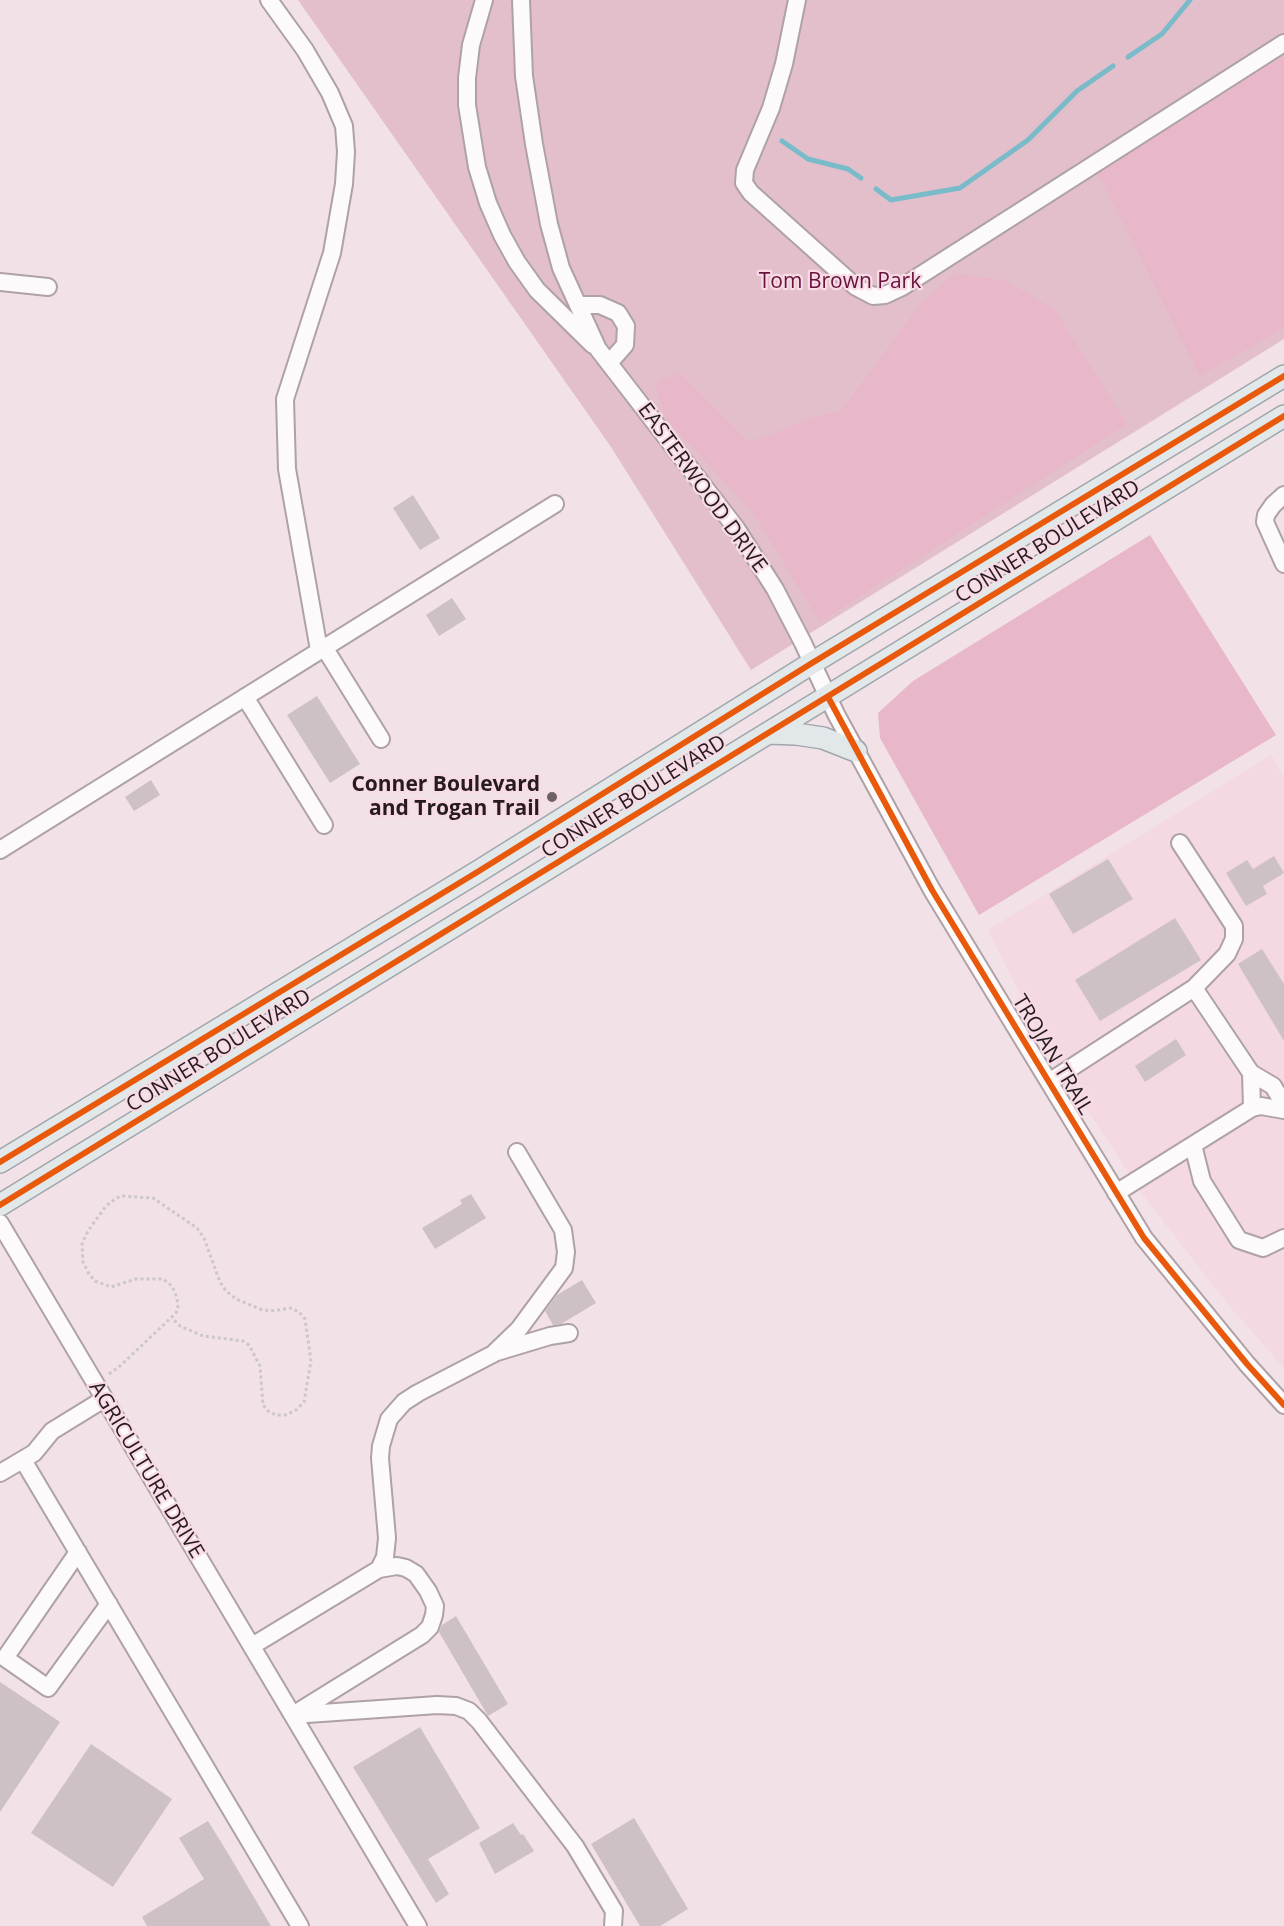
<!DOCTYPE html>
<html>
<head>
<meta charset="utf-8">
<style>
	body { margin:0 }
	canvas { display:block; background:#f2e1e7 }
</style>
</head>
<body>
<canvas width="1284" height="1926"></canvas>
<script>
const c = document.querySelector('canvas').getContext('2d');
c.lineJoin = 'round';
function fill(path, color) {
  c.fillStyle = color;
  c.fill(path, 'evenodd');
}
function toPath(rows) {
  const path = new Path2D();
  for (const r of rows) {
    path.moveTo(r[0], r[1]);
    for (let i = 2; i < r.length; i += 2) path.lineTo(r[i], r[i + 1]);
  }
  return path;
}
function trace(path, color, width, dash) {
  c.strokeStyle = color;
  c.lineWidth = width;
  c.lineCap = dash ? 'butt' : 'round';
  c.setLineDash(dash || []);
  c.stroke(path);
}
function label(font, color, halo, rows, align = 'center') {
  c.font = font + ' "Open Sans",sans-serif';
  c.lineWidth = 4.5;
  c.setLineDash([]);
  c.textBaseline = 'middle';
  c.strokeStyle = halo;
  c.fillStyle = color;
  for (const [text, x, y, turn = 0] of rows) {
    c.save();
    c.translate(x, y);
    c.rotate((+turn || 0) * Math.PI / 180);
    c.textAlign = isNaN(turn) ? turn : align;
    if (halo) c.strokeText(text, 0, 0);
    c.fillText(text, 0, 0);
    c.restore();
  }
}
const built = toPath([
	[1271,755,1284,777,1284,1368,1231,1308,1148,1202,1049,1052,988,930]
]);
const green = toPath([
	[298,0,1284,0,1284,339,751,670,611,447]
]);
const forest = toPath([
	[1284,57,1284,328,1200,376,1097,172,1252,73],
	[956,273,1006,281,1054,309,1127,424,820,622,753,513,665,417,655,383,679,372,748,441,771,435,810,418,841,411,923,301],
	[1150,535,1276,735,979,915,880,738,878,713,913,681]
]);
const stream = toPath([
	[1128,57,1162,34,1190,0],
	[782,141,808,159,848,169,861,178],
	[876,189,891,200,960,188,1028,140,1077,91,1113,66]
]);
const building = toPath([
	[413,495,440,538,420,550,393,508],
	[452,598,466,619,439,636,426,615],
	[317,696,360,764,330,783,287,715],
	[151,780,160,795,134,811,125,797],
	[1274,856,1284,873,1263,886,1267,894,1246,906,1226,873,1247,860,1253,869],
	[1108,859,1133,899,1073,934,1049,894],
	[1175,918,1201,960,1100,1021,1075,980],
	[1262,949,1284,984,1284,1041,1238,964],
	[1176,1039,1186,1055,1145,1082,1135,1066],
	[471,1194,486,1218,435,1249,422,1228,462,1204,460,1200],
	[582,1280,596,1303,561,1324,553,1325,545,1311,557,1295],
	[456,1616,508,1704,488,1716,439,1632,442,1625],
	[0,1682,60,1722,0,1812],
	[420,1727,480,1828,428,1859,449,1894,436,1903,353,1767],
	[91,1744,172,1799,113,1887,31,1833],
	[634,1818,688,1909,660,1926,640,1926,591,1844],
	[208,1821,226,1850,271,1926,147,1926,142,1917,204,1879,179,1838],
	[513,1823,521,1835,523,1834,534,1851,495,1874,479,1843]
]);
const path = toPath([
	[109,1374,120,1366,176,1313,178,1307,177,1298,172,1286,163,1279,136,1279,111,1287,95,1281,89,1274,83,1262,82,1244,88,1231,106,1206,115,1199,121,1196,153,1198,197,1228,204,1238,220,1282,226,1291,236,1299,260,1309,271,1311,291,1308,299,1312,305,1319,311,1361,304,1402,295,1411,285,1415,276,1415,268,1411,263,1405,260,1366,249,1345,243,1341,203,1336,180,1326,172,1318]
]);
const minor = toPath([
	[269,0,305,50,330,93,344,126,346,152,344,184,332,253,285,399,287,469,319,650],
	[484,0,471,45,467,78,467,105,477,167,488,203,502,235,517,262,537,290,593,345],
	[521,0,524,76,534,144,549,224,561,268,598,349,736,528,775,589,803,643,836,714,932,890,1144,1238,1247,1364,1284,1405],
	[797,0,784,64,771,108,745,170,744,183,751,193,856,287,873,296,885,295,902,287,1284,43],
	[0,282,48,287],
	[578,305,600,305,618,313,626,326,625,345,609,363],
	[1284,495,1273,505,1266,515,1265,522,1284,564],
	[324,647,381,739],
	[245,697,324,825],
	[0,850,555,504],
	[1194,988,1251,1073,1273,1086,1284,1104],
	[1251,1073,1252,1108],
	[1049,1082,1194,988,1227,954,1234,939,1234,926,1180,843],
	[1193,1145,1202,1181,1239,1240,1263,1248,1284,1238],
	[1116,1193,1252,1108,1261,1106,1284,1110],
	[0,1223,418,1926],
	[497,1352,550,1336,569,1333],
	[23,1460,300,1926],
	[0,1473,34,1453,52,1431,104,1399],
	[78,1552,5,1658,48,1688,109,1604],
	[379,1569,385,1557,387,1538,380,1458,381,1446,389,1419,404,1402,418,1393,493,1354,519,1329,564,1268,566,1252,563,1230,517,1152],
	[252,1646,379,1569,397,1566,406,1568,416,1574,428,1591,435,1606,434,1615,430,1627,422,1635,296,1713],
	[293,1715,437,1705,456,1706,469,1711,479,1721,575,1846,614,1911,613,1926]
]);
const major = toPath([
	[768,733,796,734,823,738,856,751],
	[0,1162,479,871,812,663,1284,376],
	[0,1205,1284,416]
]);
const cycleway = toPath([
	[828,697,932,890,1144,1238,1247,1364,1284,1405],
	[0,1162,479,871,812,663,1284,376],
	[0,1205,1284,416]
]);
const markers = [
	[552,797,6,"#6d6166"]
];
const parkNames = [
	["Tom Brown Park",840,282]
];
const streetNames = [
	["EASTERWOOD DRIVE",702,488,54],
	["CONNER BOULEVARD",1048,542,-32],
	["CONNER BOULEVARD",634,797,-32],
	["CONNER BOULEVARD",219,1051,-32],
	["TROJAN TRAIL",1052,1055,59],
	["AGRICULTURE DRIVE",146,1470,59]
];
const poiNames = [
	["Conner Boulevard",540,785],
	["and Trogan Trail",540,809]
];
fill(built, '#f4d8e2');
fill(green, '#e2bfcb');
fill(forest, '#e8b7c9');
trace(stream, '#7abbca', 5);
fill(building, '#cec1c5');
trace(minor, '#aea2a6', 20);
trace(major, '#a0a6ab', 24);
trace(path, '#ccc7c9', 3, [3, 3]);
trace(minor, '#fdfafb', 16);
trace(major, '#e2e8ea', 21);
trace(cycleway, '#e8590c', 6);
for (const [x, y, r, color] of markers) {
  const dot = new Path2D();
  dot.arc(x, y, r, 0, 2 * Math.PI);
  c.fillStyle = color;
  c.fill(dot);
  trace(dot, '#f8dbe5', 2);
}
label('21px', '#69123e', '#f8dbe5', parkNames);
label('21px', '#261c20', '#f8dbe5', streetNames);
label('bold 21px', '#261c20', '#f8dbe5', poiNames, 'right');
</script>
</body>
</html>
